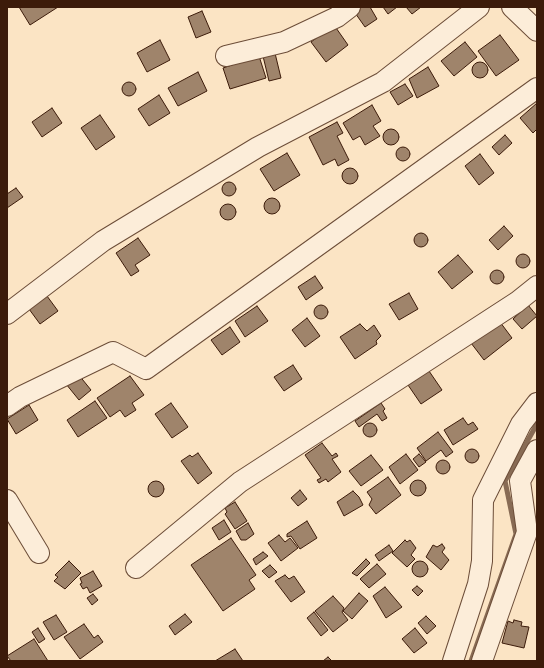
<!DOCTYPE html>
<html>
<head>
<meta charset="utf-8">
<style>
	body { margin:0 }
	#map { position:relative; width:544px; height:668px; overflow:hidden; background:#fbe4c4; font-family:Vollkorn,serif }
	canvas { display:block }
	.frame { position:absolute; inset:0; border:8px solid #3c1b0a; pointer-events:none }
</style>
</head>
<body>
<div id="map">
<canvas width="544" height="668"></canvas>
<div class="frame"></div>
</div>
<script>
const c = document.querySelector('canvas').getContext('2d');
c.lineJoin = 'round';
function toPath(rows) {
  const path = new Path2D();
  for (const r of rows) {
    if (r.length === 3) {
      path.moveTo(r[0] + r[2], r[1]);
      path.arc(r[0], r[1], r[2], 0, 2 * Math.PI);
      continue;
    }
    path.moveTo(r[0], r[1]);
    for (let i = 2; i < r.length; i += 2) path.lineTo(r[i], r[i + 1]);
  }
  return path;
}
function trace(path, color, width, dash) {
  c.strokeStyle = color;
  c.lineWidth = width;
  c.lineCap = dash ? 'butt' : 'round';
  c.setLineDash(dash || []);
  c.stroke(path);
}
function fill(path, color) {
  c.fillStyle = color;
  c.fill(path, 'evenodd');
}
const stream = toPath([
	[471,661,516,534,505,481,537,424]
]);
const building = toPath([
	[19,7,58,7,30,25,19,7],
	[358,7,370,7,377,19,365,27,353,10,358,7],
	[383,7,397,7,388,14,383,7],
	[406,7,421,7,412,14,406,7],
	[202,11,211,32,196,38,188,17,202,11],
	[334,25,348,45,326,62,311,42,334,25],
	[500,35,519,60,496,76,478,51,500,35],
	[160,40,170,60,147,72,137,53,160,40],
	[465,42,477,57,454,76,441,61,465,42],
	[274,49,281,78,269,81,262,52,274,49],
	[259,56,266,78,230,89,223,68,259,56],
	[480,70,8],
	[428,67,439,86,417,98,409,79,428,67],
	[198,72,207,91,178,106,168,88,198,72],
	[129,89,7],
	[405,84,413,96,398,105,390,92,405,84],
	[159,95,170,113,149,126,138,109,159,95],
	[537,103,537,129,533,133,520,118,537,103],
	[372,105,381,121,373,126,380,136,365,145,360,136,353,140,343,123,372,105],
	[52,108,62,123,42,137,32,122,52,108],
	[100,115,115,137,96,150,81,128,100,115],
	[337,122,343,133,337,136,349,160,338,166,335,159,323,165,309,137,337,122],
	[391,137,8],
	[505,135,512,143,499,155,492,147,505,135],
	[403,154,7],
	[287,153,300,175,274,191,260,169,287,153],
	[480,154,494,173,479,185,465,166,480,154],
	[350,176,8],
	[229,189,7],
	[16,188,23,197,7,208,7,194,16,188],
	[272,206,8],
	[228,212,8],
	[504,226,513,236,498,250,489,240,504,226],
	[421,240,7],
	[138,238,150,255,135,265,139,271,131,276,116,253,138,238],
	[523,261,7],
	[458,255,473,272,452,289,438,272,458,255],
	[497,277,7],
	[315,276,323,288,306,300,298,287,315,276],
	[409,293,418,309,399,320,389,304,409,293],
	[47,296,58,311,40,324,29,309,47,296],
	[528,305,537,316,522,329,513,319,528,305],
	[321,312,7],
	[257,306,268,321,245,337,235,321,257,306],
	[307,318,320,336,305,347,292,330,307,318],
	[500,322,512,338,484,360,471,343,500,322],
	[360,324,367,331,374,325,381,336,376,341,377,344,355,359,340,337,360,324],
	[230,327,240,342,222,355,211,340,230,327],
	[293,365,302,379,284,391,274,377,293,365],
	[429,371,442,390,421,404,408,385,429,371],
	[78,374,91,390,79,400,66,384,78,374],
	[130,376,144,395,132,403,136,410,125,417,120,410,110,417,97,398,130,376],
	[95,401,107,418,78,437,67,420,95,401],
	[171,403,188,427,172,438,155,414,171,403],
	[381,403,385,409,383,411,387,418,382,421,377,414,359,427,355,421,381,403],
	[29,405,38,420,16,434,7,419,29,405],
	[463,418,468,425,473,422,478,429,453,445,444,430,463,418],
	[370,430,7],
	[438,432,453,452,446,457,441,450,426,461,417,448,438,432],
	[322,443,332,456,336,453,338,456,332,459,341,472,328,482,326,479,319,483,317,480,321,478,305,455,322,443],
	[472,456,7],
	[198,453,212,473,198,484,181,461,190,455,192,457,198,453],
	[406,454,418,470,400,484,389,467,406,454],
	[419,454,426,462,419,467,413,459,419,454],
	[371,455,383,470,361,486,349,471,371,455],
	[443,467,7],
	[388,477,401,495,376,514,369,505,372,499,367,492,388,477],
	[418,488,8],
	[156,489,8],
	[300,490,307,499,298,506,291,498,300,490],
	[353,491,359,497,363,505,344,516,337,502,353,491],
	[235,502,247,521,235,529,225,514,227,512,225,508,235,502],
	[224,520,231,532,219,540,212,528,224,520],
	[307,521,317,538,300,549,291,536,287,537,287,534,307,521],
	[248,523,254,534,246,540,241,540,236,531,248,523],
	[279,535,285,542,290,538,298,548,281,561,268,543,279,535],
	[231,538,256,575,249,580,255,589,223,611,191,565,231,538],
	[405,540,407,542,410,540,416,548,411,555,415,559,407,567,392,553,405,540],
	[442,544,445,548,442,552,449,560,441,570,426,557,433,545,437,547,442,544],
	[389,545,393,551,379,561,375,555,389,545],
	[263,552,268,556,256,565,253,559,263,552],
	[366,559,370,563,357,576,352,573,366,559],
	[420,569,8],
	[69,561,81,573,65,589,54,581,58,577,55,575,69,561],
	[377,564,386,574,369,588,360,579,377,564],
	[270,565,277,572,269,578,262,571,270,565],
	[93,571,102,586,90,593,87,587,83,589,80,584,82,583,80,578,93,571],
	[285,575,289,579,294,576,305,592,291,602,275,581,285,575],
	[417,586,423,591,418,596,412,590,417,586],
	[385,587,402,607,386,618,373,596,385,587],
	[359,593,368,601,352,619,343,611,359,593],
	[93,594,98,600,92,605,87,598,93,594],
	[333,596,344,608,342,612,348,620,333,632,315,611,333,596],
	[314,612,328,630,321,636,307,618,314,612],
	[185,614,192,622,175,635,169,626,185,614],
	[56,615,67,632,54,640,43,622,56,615],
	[426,616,436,626,427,634,418,623,426,616],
	[514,620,522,622,521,626,529,627,524,648,502,643,508,621,513,623,514,620],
	[84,624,94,638,98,635,103,642,80,659,64,637,84,624],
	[38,628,45,639,39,643,32,632,38,628],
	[415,628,427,643,414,653,402,639,415,628],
	[34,639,48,661,11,661,7,656,34,639],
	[235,649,243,661,215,661,235,649],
	[328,657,332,661,323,661,328,657]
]);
const minor = toPath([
	[512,7,537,31],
	[226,56,284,42,337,17,350,7],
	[7,314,103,241,258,147,383,82,479,7],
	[7,406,20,397,113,352,146,369,537,88],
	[7,500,39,553],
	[136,568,240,482,517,302,537,286],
	[453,661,478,584,482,561,483,500,521,424,537,403],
	[482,661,527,532,520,481,537,450]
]);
trace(stream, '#886b54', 5);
fill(building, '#9f846b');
trace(building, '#3c1b0a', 1);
trace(minor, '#6c4d38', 22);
trace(minor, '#fcedd9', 20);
</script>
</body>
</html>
